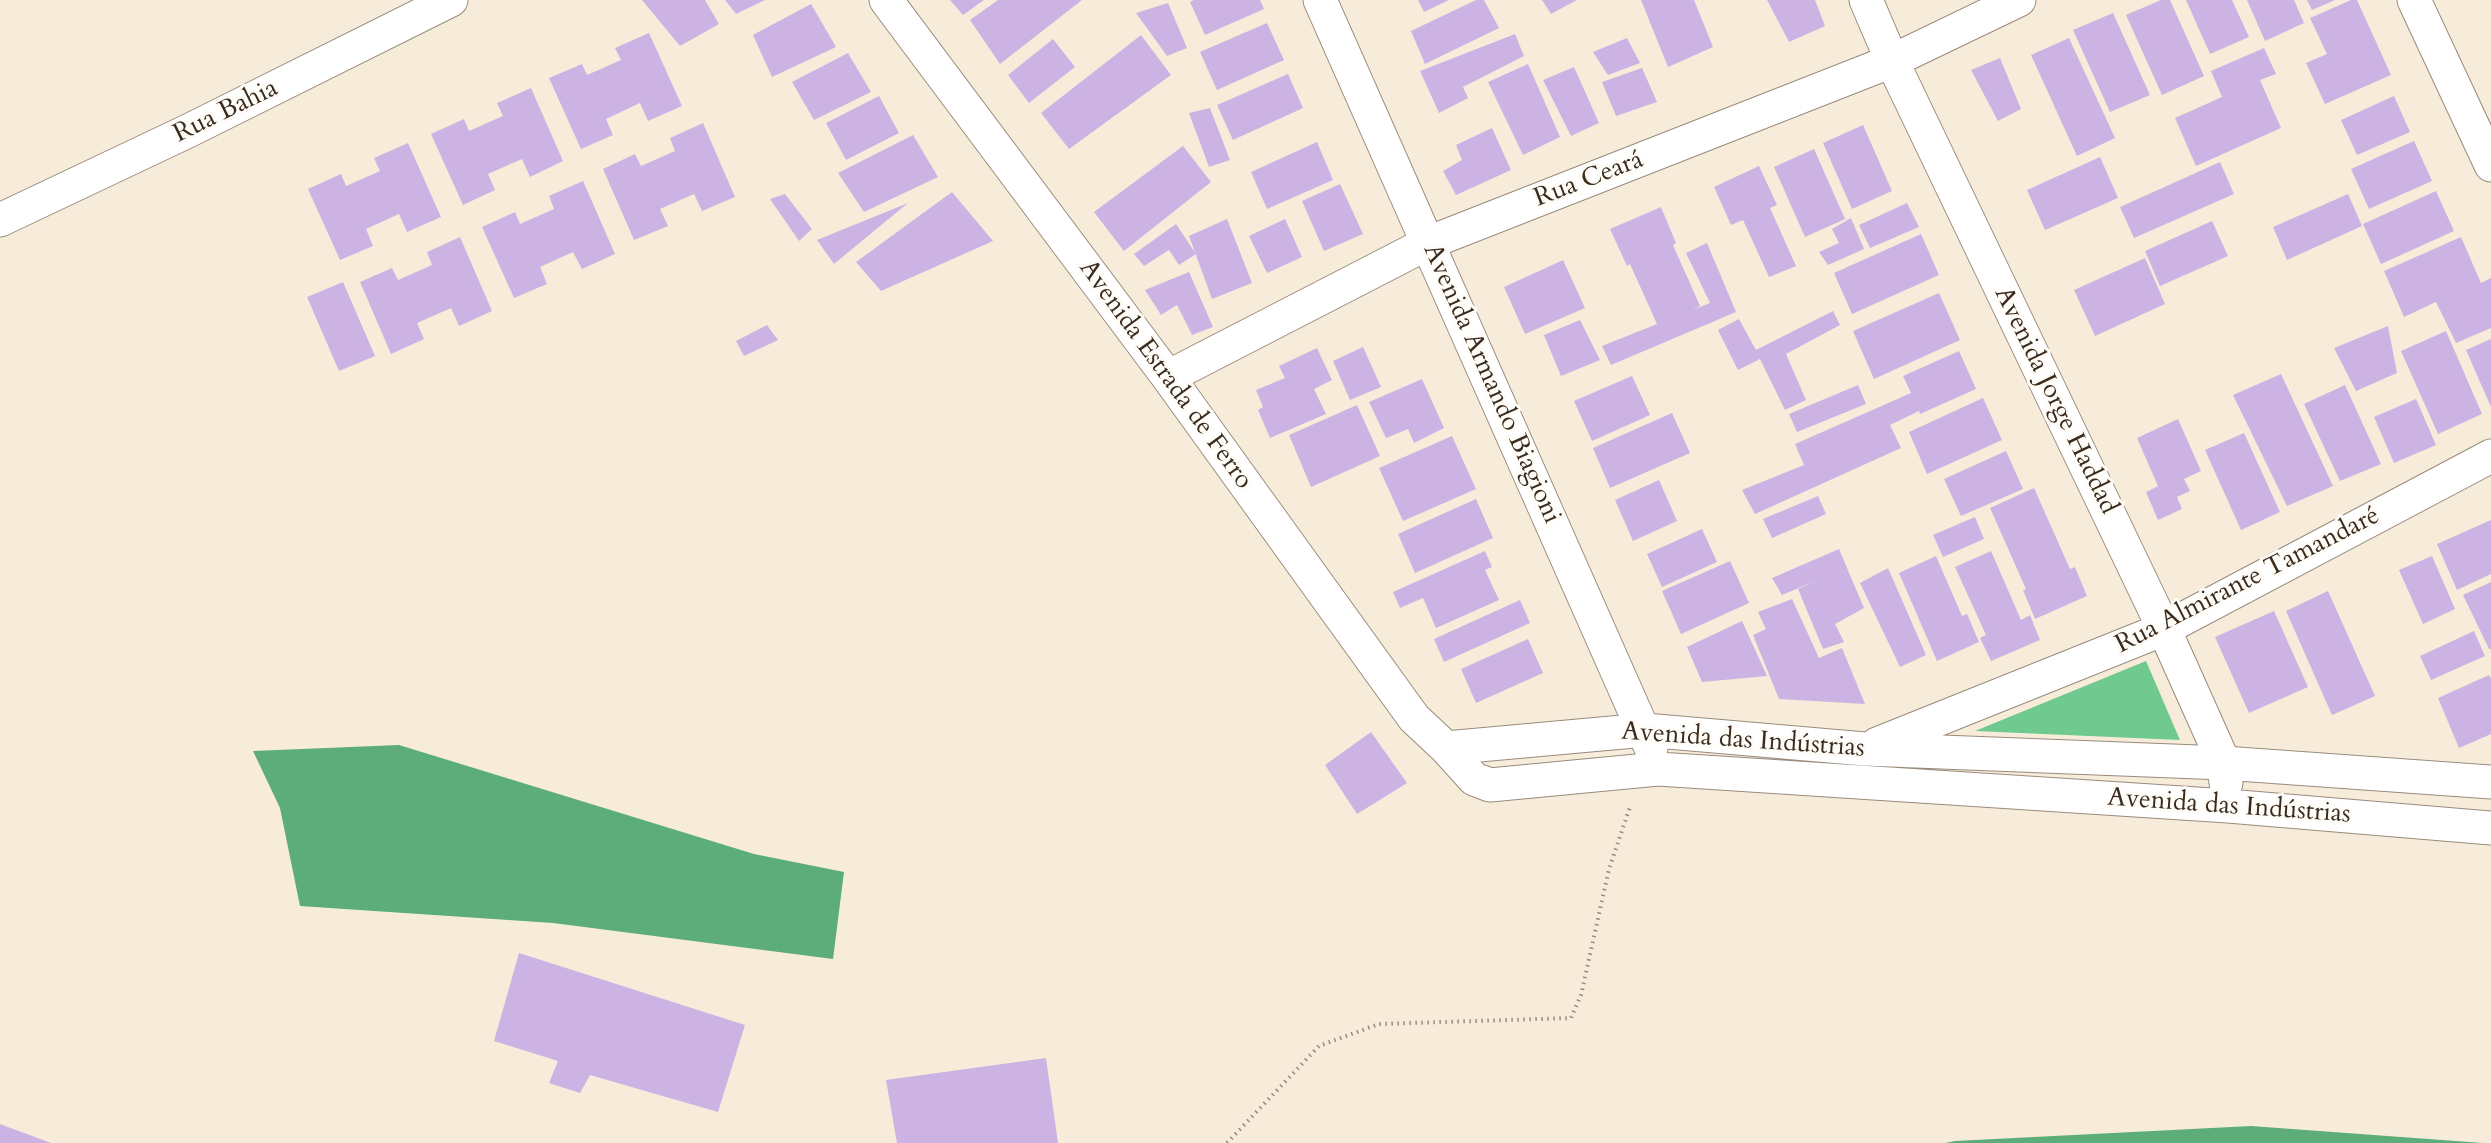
<!DOCTYPE html>
<html>
<head>
<meta charset="utf-8">
<style>
	body { margin:0 }
	canvas { display:block; background:#f7ecda }
</style>
</head>
<body>
<canvas width="2491" height="1143"></canvas>
<script>
const c = document.querySelector('canvas').getContext('2d');
c.lineJoin = 'round';
function fill(path, color) {
  c.fillStyle = color;
  c.fill(path, 'evenodd');
}
function toPath(rows) {
  const path = new Path2D();
  for (const r of rows) {
    path.moveTo(r[0], r[1]);
    for (let i = 2; i < r.length; i += 2) path.lineTo(r[i], r[i + 1]);
  }
  return path;
}
function trace(path, color, width, dash) {
  c.strokeStyle = color;
  c.lineWidth = width;
  c.lineCap = dash ? 'butt' : 'round';
  c.setLineDash(dash || []);
  c.stroke(path);
}
function label(font, color, halo, rows, align = 'center') {
  c.font = font + ' Cardo,serif';
  c.lineWidth = 6;
  c.setLineDash([]);
  c.textBaseline = 'middle';
  c.strokeStyle = halo;
  c.fillStyle = color;
  for (const [text, x, y, turn = 0] of rows) {
    c.save();
    c.translate(x, y);
    c.rotate((+turn || 0) * Math.PI / 180);
    c.textAlign = isNaN(turn) ? turn : align;
    if (halo) c.strokeText(text, 0, 0);
    c.fillText(text, 0, 0);
    c.restore();
  }
}
const green = toPath([
	[2146,661,2180,740,1975,731]
]);
const forest = toPath([
	[399,745,754,854,844,872,833,959,553,923,300,906,280,808,253,751],
	[2251,1126,2483,1143,1945,1143,1955,1141]
]);
const building = toPath([
	[642,0,705,0,719,24,680,46],
	[725,0,765,0,736,14],
	[950,0,984,0,963,15],
	[998,0,1082,0,1000,64,970,20],
	[1194,0,1260,0,1264,9,1205,35,1190,2],
	[1418,0,1449,0,1424,12],
	[1476,0,1484,0,1499,28,1425,64,1411,31],
	[1542,0,1577,0,1551,14],
	[1641,0,1694,0,1713,47,1668,67],
	[1767,0,1815,0,1825,26,1789,42],
	[2161,0,2170,0,2204,76,2162,95,2126,15],
	[2186,0,2232,0,2249,37,2210,54],
	[2247,0,2294,0,2304,23,2265,41],
	[2307,0,2335,0,2312,10],
	[2351,0,2357,0,2391,75,2325,104,2306,63,2327,54,2310,18],
	[1168,3,1187,48,1167,56,1136,13],
	[811,4,836,47,772,77,753,35],
	[2113,13,2150,95,2110,112,2073,30],
	[1267,23,1284,60,1217,90,1200,52],
	[649,33,682,106,648,121,640,103,606,119,613,135,581,149,549,78,582,64,587,75,621,60,615,48],
	[1515,34,1524,56,1463,87,1468,98,1439,113,1420,71],
	[1141,35,1171,75,1069,149,1041,113],
	[1627,38,1640,63,1608,75,1593,52],
	[2069,38,2115,138,2077,156,2031,55],
	[1053,39,1075,67,1029,103,1008,75],
	[2264,48,2276,74,2260,80,2281,128,2196,166,2175,118,2222,97,2211,71],
	[848,53,871,92,814,120,792,82],
	[2000,58,2021,109,1998,121,1971,70],
	[1528,64,1560,137,1523,155,1488,82],
	[1574,67,1599,123,1571,136,1543,80],
	[1642,68,1657,102,1616,116,1602,82],
	[1288,74,1303,108,1233,140,1217,105],
	[531,88,563,161,530,177,522,159,488,174,495,190,463,205,431,134,464,119,469,131,503,116,497,103],
	[879,96,899,133,846,160,826,123],
	[2394,96,2410,132,2357,155,2341,120],
	[1210,108,1230,160,1209,167,1189,113],
	[703,123,735,197,702,211,694,194,660,209,668,226,634,240,603,169,635,154,641,166,675,151,670,138],
	[1863,125,1892,191,1852,209,1823,143],
	[1492,128,1511,170,1456,195,1443,171,1462,160,1456,145],
	[913,135,938,177,864,212,838,173],
	[2414,141,2432,181,2369,209,2351,169],
	[1317,142,1333,180,1267,209,1251,172],
	[408,143,441,217,407,232,399,214,366,229,373,246,340,260,308,189,341,174,346,186,380,171,374,158],
	[1183,146,1211,182,1124,251,1094,212],
	[1814,149,1845,219,1805,237,1774,167],
	[2100,157,2118,198,2045,230,2027,190],
	[2220,162,2234,194,2134,238,2120,207],
	[1759,166,1777,205,1770,208,1796,266,1769,277,1743,220,1731,225,1714,187],
	[583,181,615,254,582,269,573,252,540,267,547,284,514,298,482,227,515,212,520,224,554,209,549,196],
	[1340,184,1363,234,1324,251,1302,201],
	[2436,191,2454,231,2381,264,2363,224],
	[952,192,993,241,881,291,856,262],
	[785,194,812,229,799,241,770,199],
	[2348,194,2362,226,2287,260,2273,227],
	[908,203,834,264,817,240],
	[1907,203,1919,227,1870,248,1859,225],
	[1661,207,1676,243,1673,245,1700,306,1692,310,1710,303,1686,253,1707,243,1736,312,1611,365,1602,346,1657,324,1630,264,1627,266,1610,229],
	[1851,218,1864,249,1828,265,1819,252,1839,243,1832,229],
	[1227,219,1252,283,1212,299,1189,236],
	[1285,219,1302,257,1267,273,1249,236],
	[2212,221,2228,256,2160,286,2145,251],
	[1176,224,1196,254,1179,265,1169,250,1144,266,1134,254],
	[1921,234,1939,275,1852,314,1834,273],
	[460,237,492,311,459,326,451,308,417,323,424,339,391,354,360,282,392,268,398,280,432,265,427,252],
	[2461,237,2481,283,2491,278,2491,328,2456,343,2436,302,2404,317,2384,271],
	[2145,258,2165,304,2095,336,2074,290],
	[1563,260,1585,308,1525,334,1504,287],
	[1189,272,1213,327,1192,335,1177,305,1161,315,1145,290],
	[343,282,375,356,339,371,307,297],
	[1939,293,1960,340,1874,379,1853,331],
	[1833,311,1840,325,1786,354,1806,400,1785,410,1760,359,1738,370,1718,330,1739,319,1756,350],
	[1580,320,1600,360,1561,376,1544,335],
	[767,325,778,340,744,356,736,341],
	[2388,326,2397,373,2356,391,2334,348],
	[2446,331,2482,414,2438,434,2401,351],
	[2491,339,2491,407,2466,350],
	[1363,347,1381,387,1350,400,1333,361],
	[1317,348,1332,380,1314,389,1326,414,1270,438,1258,410,1263,407,1256,390,1285,378,1279,366],
	[1959,351,1976,389,1920,414,1919,411,1890,425,1901,448,1755,514,1742,490,1804,465,1795,444,1911,393,1903,376],
	[2281,374,2333,486,2287,506,2233,395],
	[1632,376,1650,415,1592,441,1574,401],
	[1422,379,1444,428,1414,443,1408,429,1386,438,1369,402],
	[1858,385,1866,404,1797,432,1789,414],
	[2345,385,2381,464,2340,481,2304,404],
	[1983,398,2002,440,1927,474,1909,432],
	[2416,399,2436,445,2394,463,2374,417],
	[1357,405,1380,456,1311,487,1289,435],
	[1672,413,1690,453,1610,488,1593,448],
	[2178,419,2201,471,2184,479,2190,491,2177,497,2182,509,2158,520,2146,492,2158,486,2137,438],
	[2244,433,2280,512,2241,530,2205,450],
	[1452,436,1476,489,1403,521,1379,468],
	[2006,451,2023,489,1961,516,1944,479],
	[1659,480,1677,521,1633,541,1615,500],
	[2034,488,2070,569,2075,567,2087,596,2035,619,2023,590,2026,589,1990,508],
	[1818,496,1826,514,1772,538,1763,519],
	[1476,499,1493,538,1415,573,1398,534],
	[1975,517,1984,539,1943,557,1933,535],
	[2491,520,2491,574,2457,590,2437,544],
	[1702,529,1717,562,1662,587,1647,554],
	[1839,549,1864,608,1835,624,1844,642,1823,649,1798,589,1818,580,1782,595,1772,578],
	[1485,551,1492,567,1485,570,1499,600,1436,628,1423,598,1400,608,1393,592],
	[1991,551,2021,620,2030,615,2040,640,1991,661,1980,638,1986,635,1955,567],
	[1936,556,1962,616,1967,614,1979,642,1937,661,1899,573],
	[2432,556,2455,609,2423,624,2399,570],
	[1730,561,1749,603,1681,634,1662,591],
	[1888,568,1926,655,1900,667,1860,583],
	[2491,582,2491,649,2489,649,2463,595],
	[2328,591,2375,696,2332,715,2286,611],
	[1792,599,1819,658,1842,648,1865,704,1779,699,1753,635,1766,629,1758,612],
	[1520,600,1530,623,1444,662,1434,639],
	[2274,611,2308,687,2249,713,2215,637],
	[1742,621,1767,676,1702,682,1687,647],
	[2474,631,2485,656,2431,680,2420,656],
	[1528,639,1543,673,1476,703,1461,669],
	[2489,675,2491,679,2491,734,2459,748,2438,698],
	[1371,732,1407,783,1357,814,1325,765],
	[519,953,745,1025,718,1112,590,1075,580,1093,549,1083,558,1061,494,1041],
	[1046,1058,1058,1143,897,1143,886,1080],
	[0,1124,51,1143,0,1143]
]);
const path = toPath([
	[1227,1143,1319,1046,1379,1024,1571,1018,1581,995,1609,869,1630,807]
]);
const street = toPath([
	[886,0,1168,377,1414,718,1446,748,1474,779,1490,785,1658,769,2228,806,2491,828],
	[1320,0,1651,748],
	[1866,0,1892,61,2164,629,2224,763,2226,783],
	[2414,0,2491,165],
	[0,220,188,131,451,0],
	[1168,377,1428,243,1892,61,2019,0],
	[1877,744,2164,629,2491,456],
	[1446,748,1645,730,1865,749,2224,763,2491,782]
]);
const streetNames = [
	["Rua Bahia",226,112,-26],
	["Rua Ceará",1589,180,-21],
	["Avenida Estrada de Ferro",1165,375,54],
	["Avenida Armando Biagioni",1491,384,66],
	["Avenida Jorge Haddad",2055,401,64],
	["Rua Almirante Tamandaré",2248,581,-27],
	["Avenida das Indústrias",1743,741,4],
	["Avenida das Indústrias",2229,807,4]
];
fill(green, '#70c98f');
fill(forest, '#5cad7a');
fill(building, '#ccb3e3');
trace(street, '#998b7c', 35);
trace(path, '#998b7c', 4, [1.5, 4.5]);
trace(street, '#fff', 33);
label('26px', '#3b2a1e', '#fdfcf7', streetNames);
</script>
</body>
</html>
